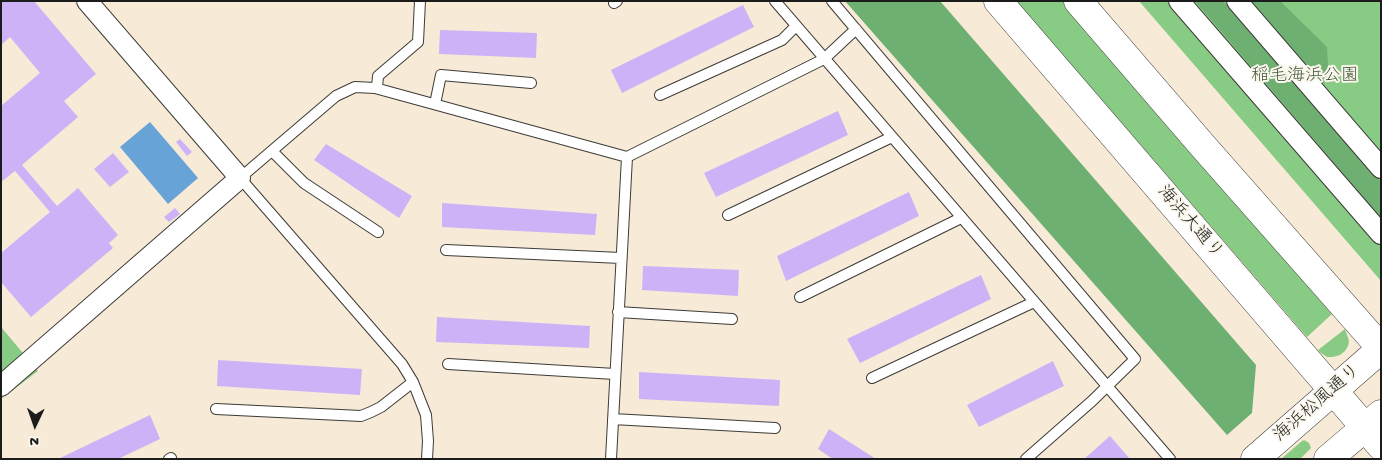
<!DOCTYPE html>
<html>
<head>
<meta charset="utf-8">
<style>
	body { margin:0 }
	#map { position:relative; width:1382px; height:460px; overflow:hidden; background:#f7ead6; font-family:"Gochi Hand",sans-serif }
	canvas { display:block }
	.frame { position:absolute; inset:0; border:2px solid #1c1c1c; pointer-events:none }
	.north { position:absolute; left:10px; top:400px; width:50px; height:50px; -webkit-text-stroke:4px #fbf7ec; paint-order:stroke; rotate:183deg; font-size:14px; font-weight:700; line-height:20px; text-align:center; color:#1c1c1c }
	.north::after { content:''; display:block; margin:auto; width:18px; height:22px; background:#1c1c1c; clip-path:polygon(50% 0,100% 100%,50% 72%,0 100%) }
</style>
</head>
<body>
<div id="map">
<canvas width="1382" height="460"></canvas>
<div class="frame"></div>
<div class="north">N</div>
</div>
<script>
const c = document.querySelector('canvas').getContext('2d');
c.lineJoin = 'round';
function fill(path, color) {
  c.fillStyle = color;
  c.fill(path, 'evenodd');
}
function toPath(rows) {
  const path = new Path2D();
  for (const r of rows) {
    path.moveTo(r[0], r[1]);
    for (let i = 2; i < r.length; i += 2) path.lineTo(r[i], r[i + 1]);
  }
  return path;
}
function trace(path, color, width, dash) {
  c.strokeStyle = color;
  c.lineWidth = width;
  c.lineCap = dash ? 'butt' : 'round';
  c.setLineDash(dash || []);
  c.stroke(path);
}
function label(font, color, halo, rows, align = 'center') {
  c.font = font + ' "Gochi Hand","Klee One",sans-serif';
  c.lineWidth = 4;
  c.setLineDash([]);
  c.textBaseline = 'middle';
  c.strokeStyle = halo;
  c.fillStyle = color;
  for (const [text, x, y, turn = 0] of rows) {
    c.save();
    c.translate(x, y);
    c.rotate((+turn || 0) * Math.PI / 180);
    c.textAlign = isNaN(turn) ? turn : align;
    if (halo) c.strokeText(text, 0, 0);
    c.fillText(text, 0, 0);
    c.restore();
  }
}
const green = toPath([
	[1016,1,1063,1,1332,314,1307,337],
	[1139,1,1381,1,1381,281],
	[1,327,38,371,1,399],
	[1345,329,1349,341,1348,346,1345,351,1340,355,1333,357,1327,357,1321,353,1318,350],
	[1304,440,1309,443,1311,448,1300,459,1281,459,1302,441]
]);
const forest = toPath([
	[845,1,940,1,1256,365,1252,413,1227,435],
	[1195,1,1223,1,1381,182,1381,217],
	[1243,1,1280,1,1327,47,1329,81,1314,85]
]);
const water = toPath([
	[150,122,198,178,168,204,120,147]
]);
const building = toPath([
	[1,1,34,1,96,74,64,101,78,117,22,165,57,206,78,188,118,235,109,243,113,248,31,317,1,282,1,253,50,212,15,171,1,182,1,106,40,73,10,37,1,45],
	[743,5,754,27,622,93,611,70],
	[440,30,537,33,536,58,439,54],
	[838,111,848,135,716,197,704,173],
	[180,139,192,152,187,156,176,142],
	[326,144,412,196,399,218,314,160],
	[113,153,129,172,110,187,94,169],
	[909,192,919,216,786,281,777,256],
	[442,203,597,214,595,235,442,227],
	[175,208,180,214,169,222,164,217],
	[643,266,739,270,738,296,642,290],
	[981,275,991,299,860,363,847,339],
	[437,317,590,326,589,348,436,342],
	[218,360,362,369,360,395,217,386],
	[1053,361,1064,386,979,427,967,405],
	[639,372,780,380,779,406,639,399],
	[150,415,160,439,118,459,58,459],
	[829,429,876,459,833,459,818,449],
	[1110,436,1130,459,1084,459]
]);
const lane = toPath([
	[775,1,1170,459],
	[832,1,1135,359,1092,401,1026,459],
	[614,3,617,1],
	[377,88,378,76,418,42,420,1],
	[660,95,782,40,796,26],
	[435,104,441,75,531,83],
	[272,151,304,183,378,232],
	[728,215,892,137],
	[446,250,621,258],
	[800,297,961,218],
	[618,312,732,319],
	[448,364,615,374],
	[872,378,1034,302],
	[216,409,361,416,371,412,381,407,413,382],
	[613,419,775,428],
	[169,459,171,458],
	[427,459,428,441,426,415,413,382,402,364,240,178,336,96,355,87,375,88,627,157,824,59,856,29],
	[611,459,627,157]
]);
const street = toPath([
	[1179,1,1381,234],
	[1237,1,1381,168],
	[1,386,240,178,87,1]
]);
const secondary = toPath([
	[998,1,1381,446],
	[1078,1,1202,145,1381,348],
	[1255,459,1381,349],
	[1328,459,1381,414]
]);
const parkNames = [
	["稲毛海浜公園",1305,77]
];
const streetNames = [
	["海浜大通り",1189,223,49],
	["海浜松風通り",1318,404,-41]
];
fill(green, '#88cb84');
fill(forest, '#6eaf72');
fill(water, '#68a3d8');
fill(building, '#ceb2f7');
trace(lane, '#3d3b38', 12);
trace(street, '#3d3b38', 22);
trace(secondary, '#3d3b38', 29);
trace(lane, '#fff', 10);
trace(street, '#fff', 20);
trace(secondary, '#fff', 28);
label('18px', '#425940', '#fbf7ec', parkNames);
label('18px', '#1c1c1c', '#fbf7ec', streetNames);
</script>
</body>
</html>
